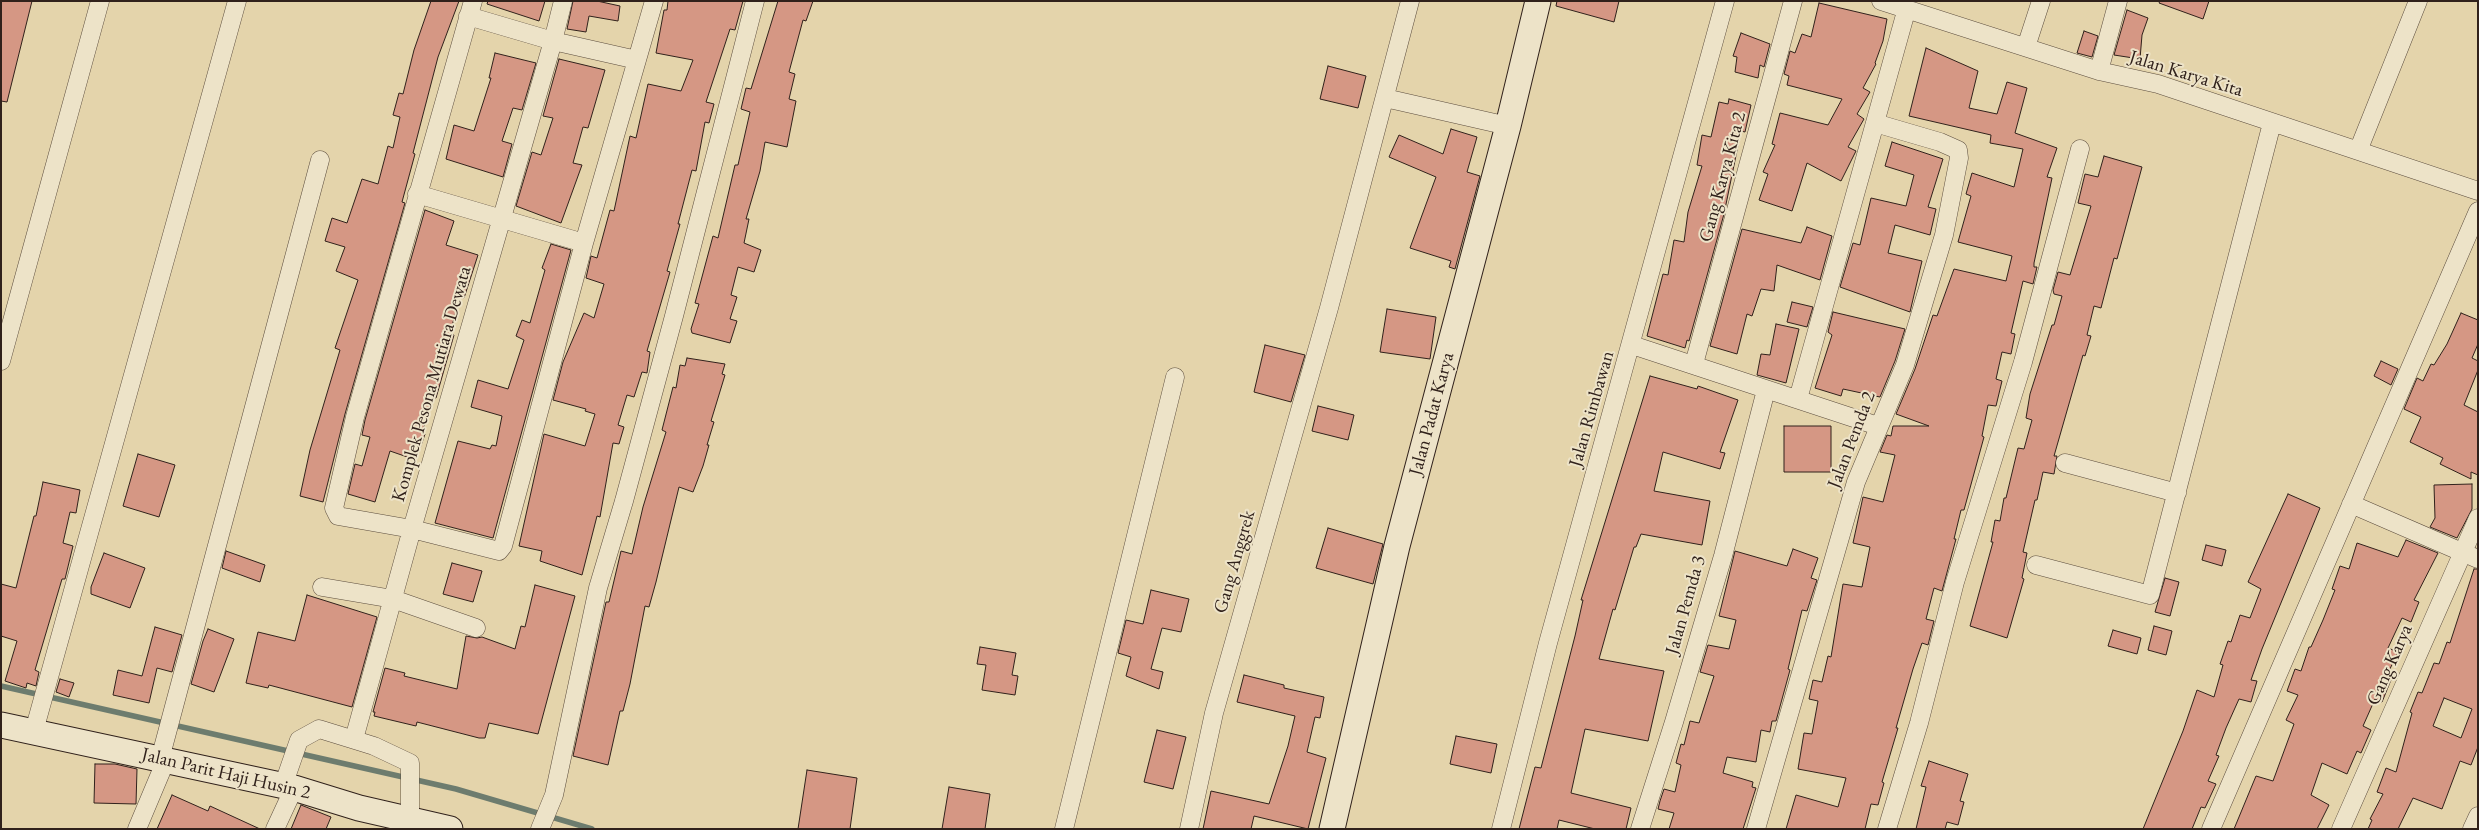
<!DOCTYPE html>
<html>
<head>
<meta charset="utf-8">
<style>
	body { margin:0 }
	#map { position:relative; width:2479px; height:830px; overflow:hidden; background:#e4d4ab; font-family:"EB Garamond",serif }
	canvas { display:block }
	.frame { position:absolute; inset:0; border:2px solid #30211b; pointer-events:none }
</style>
</head>
<body>
<div id="map">
<canvas width="2479" height="830"></canvas>
<div class="frame"></div>
</div>
<script>
const c = document.querySelector('canvas').getContext('2d');
c.lineJoin = 'round';
function toPath(rows) {
  const path = new Path2D();
  for (const r of rows) {
    path.moveTo(r[0], r[1]);
    for (let i = 2; i < r.length; i += 2) path.lineTo(r[i], r[i + 1]);
  }
  return path;
}
function trace(path, color, width, dash) {
  c.strokeStyle = color;
  c.lineWidth = width;
  c.lineCap = dash ? 'butt' : 'round';
  c.setLineDash(dash || []);
  c.stroke(path);
}
function fill(path, color) {
  c.fillStyle = color;
  c.fill(path, 'evenodd');
}
function label(font, color, halo, rows, align = 'center') {
  c.font = font + ' "EB Garamond",serif';
  c.lineWidth = 4;
  c.setLineDash([]);
  c.textBaseline = 'middle';
  c.strokeStyle = halo;
  c.fillStyle = color;
  for (const [text, x, y, turn = 0] of rows) {
    c.save();
    c.translate(x, y);
    c.rotate((+turn || 0) * Math.PI / 180);
    c.textAlign = isNaN(turn) ? turn : align;
    if (halo) c.strokeText(text, 0, 0);
    c.fillText(text, 0, 0);
    c.restore();
  }
}
const stream = toPath([
	[1,686,456,789,592,829]
]);
const building = toPath([
	[1,1,32,1,7,102,1,101,1,1],
	[431,1,459,1,438,57,413,153,415,154,402,202,405,203,345,414,323,502,300,496,310,450,340,350,335,348,358,280,336,271,345,247,325,241,332,218,347,223,362,179,378,184,388,146,393,148,400,117,393,115,399,93,403,94,414,50,431,1],
	[488,1,545,1,539,21,487,4,488,1],
	[573,1,597,1,620,6,618,21,589,16,586,32,567,29,573,1],
	[668,1,743,1,735,30,730,29,706,102,714,104,709,123,705,122,696,171,692,170,678,224,680,224,667,271,670,272,647,351,650,352,647,373,642,372,634,397,627,395,618,425,624,427,619,444,613,443,600,517,597,516,582,575,540,561,542,551,519,546,544,434,585,446,595,414,585,411,586,409,553,400,563,362,584,313,594,318,604,284,586,278,591,256,597,258,610,210,614,211,630,136,636,138,648,84,681,91,693,60,656,53,664,10,667,10,668,1],
	[778,1,813,1,806,21,803,20,789,72,795,74,789,99,796,101,787,147,765,142,760,171,746,219,749,219,744,243,761,250,754,272,738,267,731,295,737,297,730,319,737,321,730,343,692,333,691,329,699,304,695,303,713,236,718,238,735,165,738,165,750,112,741,109,746,88,751,89,778,1],
	[1557,1,1619,1,1614,22,1556,6,1557,1],
	[2160,1,2209,1,2203,19,2159,3,2160,1],
	[1819,3,1887,19,1883,41,1875,63,1876,64,1863,88,1870,92,1857,114,1864,119,1848,147,1856,151,1841,181,1807,163,1792,211,1759,200,1768,174,1763,172,1775,145,1772,144,1780,113,1828,125,1842,99,1787,85,1789,76,1784,74,1790,51,1795,53,1802,34,1811,37,1819,3],
	[2127,10,2148,18,2142,35,2140,59,2114,55,2127,10],
	[2084,31,2098,36,2092,57,2077,53,2084,31],
	[1741,33,1770,44,1764,67,1760,65,1758,78,1735,72,1737,57,1733,56,1741,33],
	[1926,48,1978,71,1969,108,1997,114,2007,82,2027,88,2015,133,2057,148,2047,177,2052,178,2034,263,2034,267,2037,267,2033,284,2023,281,2011,333,2015,334,2011,354,2002,352,1996,379,2002,381,1996,406,1988,405,1982,436,1984,437,1964,510,1961,510,1954,539,1956,539,1942,591,1934,588,1926,619,1934,621,1928,645,1922,643,1913,669,1896,728,1898,728,1882,782,1884,783,1878,805,1871,804,1865,829,1786,829,1796,795,1838,807,1846,778,1798,769,1804,733,1812,734,1818,701,1809,699,1813,680,1822,682,1828,656,1831,657,1843,584,1862,587,1870,547,1853,543,1863,497,1883,502,1895,455,1880,452,1887,435,1891,436,1893,426,1929,426,1896,414,1915,369,1933,315,1937,316,1954,269,2006,281,2012,256,1958,242,1971,196,1966,194,1972,173,2014,187,2023,149,1990,143,1991,135,1909,116,1926,48],
	[495,53,536,63,522,110,513,108,502,141,512,144,503,177,446,159,454,125,474,131,491,78,489,78,495,53],
	[559,59,605,70,588,128,583,127,573,163,582,165,561,223,516,206,532,152,541,155,553,118,543,116,559,59],
	[1328,66,1366,76,1358,108,1320,99,1328,66],
	[1729,99,1751,105,1745,132,1741,131,1724,214,1689,341,1687,340,1685,348,1647,336,1663,274,1668,275,1674,240,1684,242,1688,212,1702,166,1697,165,1702,135,1711,137,1719,102,1728,104,1729,99],
	[1451,129,1477,137,1467,172,1480,176,1455,269,1449,267,1451,261,1410,248,1436,177,1389,157,1399,135,1443,154,1451,129],
	[1892,142,1943,159,1928,207,1936,209,1930,235,1895,225,1888,253,1922,261,1910,312,1840,287,1853,243,1860,245,1871,198,1906,206,1914,175,1885,166,1892,142],
	[2104,156,2142,167,2117,259,2114,258,2101,308,2094,306,2087,335,2091,336,2085,356,2083,355,2054,456,2057,456,2054,474,2043,472,2037,500,2035,500,2023,552,2027,553,2022,578,2024,579,2007,638,1970,626,1993,542,1991,542,1995,520,2000,521,2004,498,2006,498,2018,448,2024,449,2032,420,2026,418,2030,394,2052,325,2054,325,2062,296,2054,294,2053,290,2058,272,2070,275,2091,206,2078,203,2085,174,2098,177,2104,156],
	[425,210,454,221,446,245,478,255,464,298,460,297,450,333,454,335,436,398,433,397,422,433,425,434,416,460,390,451,375,502,348,494,355,464,362,466,370,437,362,435,365,420,425,210],
	[1807,227,1832,236,1820,280,1777,265,1774,291,1761,289,1752,316,1747,314,1737,354,1710,346,1742,229,1801,243,1807,227],
	[551,244,571,250,493,538,435,523,458,441,490,449,492,445,496,446,502,416,471,407,478,380,508,389,524,340,516,336,522,320,530,323,545,270,542,268,551,244],
	[1792,302,1813,307,1807,327,1787,322,1792,302],
	[1387,309,1436,317,1430,359,1380,352,1387,309],
	[1833,312,1905,329,1895,361,1880,397,1843,389,1841,396,1815,388,1832,335,1828,332,1833,312],
	[2461,313,2478,320,2478,344,2472,358,2478,361,2478,370,2464,405,2478,412,2478,475,2471,472,2471,479,2440,464,2443,458,2410,442,2421,417,2404,409,2417,378,2423,381,2431,364,2434,365,2447,344,2461,313],
	[1776,324,1799,329,1786,383,1757,375,1761,354,1770,355,1776,324],
	[1265,345,1305,355,1291,402,1254,392,1265,345],
	[687,358,725,364,722,374,725,375,711,421,714,422,707,445,709,445,703,466,693,492,679,487,656,582,649,607,645,606,630,684,623,711,620,711,608,765,573,756,606,602,609,602,621,551,632,554,643,507,666,432,662,430,673,387,676,388,680,365,685,366,687,358],
	[2381,361,2398,369,2391,385,2374,376,2381,361],
	[1650,376,1697,389,1698,386,1738,400,1720,452,1725,453,1720,469,1663,452,1654,491,1710,501,1702,545,1641,534,1636,547,1634,547,1615,610,1613,609,1599,659,1664,671,1648,741,1585,729,1571,793,1631,808,1626,829,1595,829,1559,820,1557,829,1519,829,1535,767,1541,768,1575,636,1583,600,1581,600,1650,376],
	[1318,406,1354,415,1348,440,1312,431,1318,406],
	[1784,426,1831,426,1831,472,1784,472,1784,426],
	[138,454,175,465,159,517,123,506,138,454],
	[43,482,80,490,76,513,70,512,63,543,73,546,65,579,62,579,35,670,39,672,36,686,27,683,26,688,5,681,17,641,1,636,1,584,16,588,34,516,36,516,43,482],
	[2472,484,2472,509,2457,538,2430,527,2435,518,2434,485,2472,484],
	[2288,494,2320,508,2262,649,2251,680,2257,681,2251,702,2239,699,2226,728,2216,755,2219,756,2208,781,2216,784,2205,808,2201,807,2192,829,2143,829,2183,731,2197,690,2214,697,2223,665,2220,664,2228,641,2231,642,2240,615,2250,618,2261,589,2248,582,2288,494],
	[1328,528,1383,544,1373,584,1316,568,1328,528],
	[2406,540,2438,553,2414,600,2419,602,2411,622,2402,618,2388,648,2398,652,2388,673,2393,675,2382,702,2375,699,2363,726,2371,730,2361,753,2357,751,2347,774,2322,763,2311,795,2329,805,2317,829,2234,829,2256,776,2273,781,2294,724,2286,720,2298,695,2287,691,2295,669,2301,671,2309,647,2311,647,2323,620,2335,590,2332,589,2340,566,2349,569,2357,543,2398,557,2406,540],
	[2206,545,2226,550,2222,566,2202,560,2206,545],
	[1793,549,1818,558,1811,578,1817,580,1807,611,1802,610,1788,669,1790,670,1776,721,1772,721,1770,732,1761,730,1756,762,1727,757,1723,773,1753,782,1752,787,1756,788,1743,829,1669,829,1674,813,1658,809,1660,801,1664,789,1675,792,1681,765,1676,763,1681,744,1684,745,1690,721,1699,723,1714,676,1700,672,1708,645,1729,649,1736,620,1719,616,1735,551,1787,566,1793,549],
	[226,551,265,565,260,582,222,568,226,551],
	[104,553,145,568,130,608,91,594,91,587,104,553],
	[452,563,482,571,473,602,443,594,452,563],
	[2474,569,2478,569,2478,747,2471,765,2460,761,2442,809,2413,798,2398,829,2368,829,2372,820,2370,819,2383,794,2377,792,2386,768,2396,772,2412,713,2410,712,2418,692,2422,693,2434,663,2439,664,2447,642,2450,643,2474,569],
	[2444,698,2472,709,2461,738,2433,726,2444,698],
	[2165,578,2179,582,2170,616,2155,612,2165,578],
	[535,585,575,596,538,734,489,723,485,738,479,738,417,722,416,726,374,716,375,712,373,712,385,668,405,673,404,676,457,689,466,636,477,638,482,637,515,649,521,626,525,627,535,585],
	[1151,590,1189,599,1181,632,1162,628,1151,669,1163,672,1159,689,1126,676,1131,657,1118,653,1126,620,1143,624,1151,590],
	[307,595,377,617,352,707,269,685,268,688,246,683,258,632,295,641,307,595],
	[2154,626,2172,631,2166,655,2148,650,2154,626],
	[155,627,182,635,172,672,157,668,149,703,113,695,118,670,142,676,155,627],
	[208,629,234,639,214,692,191,684,203,641,208,629],
	[2113,630,2141,638,2137,654,2108,646,2113,630],
	[980,647,1016,653,1012,675,1018,676,1015,695,982,690,986,665,977,664,980,647],
	[1244,675,1284,685,1284,688,1324,697,1320,718,1315,717,1307,752,1326,758,1308,829,1254,816,1251,829,1203,829,1211,791,1269,804,1288,746,1295,716,1237,702,1244,675],
	[60,679,74,683,69,697,56,692,60,679],
	[1157,730,1186,737,1173,789,1144,782,1157,730],
	[1456,736,1497,744,1491,773,1450,764,1456,736],
	[1929,761,1968,774,1960,801,1964,802,1958,825,1947,822,1945,829,1916,829,1926,787,1921,786,1929,761],
	[95,764,115,764,137,769,136,804,94,803,95,764],
	[807,770,857,778,850,829,798,829,807,770],
	[949,787,990,794,985,829,942,829,949,787],
	[172,795,208,811,210,806,260,829,157,829,172,795],
	[301,805,331,817,326,829,291,829,301,805]
]);
const street = toPath([
	[473,1,355,417,334,508,338,516,412,529,499,551,503,546,584,243,654,1],
	[1881,1,2099,71,2158,84,2478,191],
	[468,16,553,41,637,60],
	[2026,47,2041,1],
	[2099,71,2118,1],
	[1385,98,1508,126],
	[2358,151,2418,1],
	[417,194,584,243],
	[1632,345,1878,426],
	[1,361,100,1],
	[1694,364,1793,1],
	[1798,399,1907,8],
	[2065,463,2177,493],
	[2351,504,2478,559],
	[2036,565,2150,595,2272,123],
	[322,587,393,599,476,628],
	[34,731,237,1],
	[354,739,412,529,553,41,563,1],
	[160,759,320,160],
	[283,786,299,740,319,729,374,746,410,763,410,820],
	[137,829,166,760],
	[275,829,294,788],
	[540,829,554,795,598,588,624,501,674,316,755,1],
	[1064,829,1175,377],
	[1189,829,1214,713,1329,308,1410,1],
	[1501,829,1548,643,1725,1],
	[1640,829,1674,722,1723,556,1766,390],
	[1756,829,1856,482,1905,365,1944,235,1959,158,1958,150,1940,142,1875,123],
	[1887,829,1919,723,1955,582,2023,362,2080,149],
	[2211,829,2478,211],
	[2341,829,2478,518],
	[2472,829,2478,816]
]);
const secondary = toPath([
	[1,725,294,788,359,808,450,829],
	[1332,829,1397,546,1508,126,1538,1]
]);
const streetNames = [
	["Jalan Karya Kita",2186,74,17],
	["Gang Karya Kita 2",1723,177,-75],
	["Komplek Pesona Mutiara Dewata",432,384,-74],
	["Jalan Rimbawan",1592,409,-74],
	["Jalan Padat Karya",1432,414,-75],
	["Jalan Pemda 2",1852,440,-69],
	["Gang Anggrek",1235,562,-74],
	["Jalan Pemda 3",1686,605,-74],
	["Gang Karya",2390,665,-66],
	["Jalan Parit Haji Husin 2",226,774,13]
];
trace(stream, '#6d7c6e', 5.5);
fill(building, '#d59784');
trace(building, '#30211b', 1);
trace(street, '#5d4e3f', 19);
trace(secondary, '#30211b', 27);
trace(street, '#ede3c8', 18);
trace(secondary, '#ede3c8', 25);
label('19px', '#30211b', '#ede3c8', streetNames);
</script>
</body>
</html>
